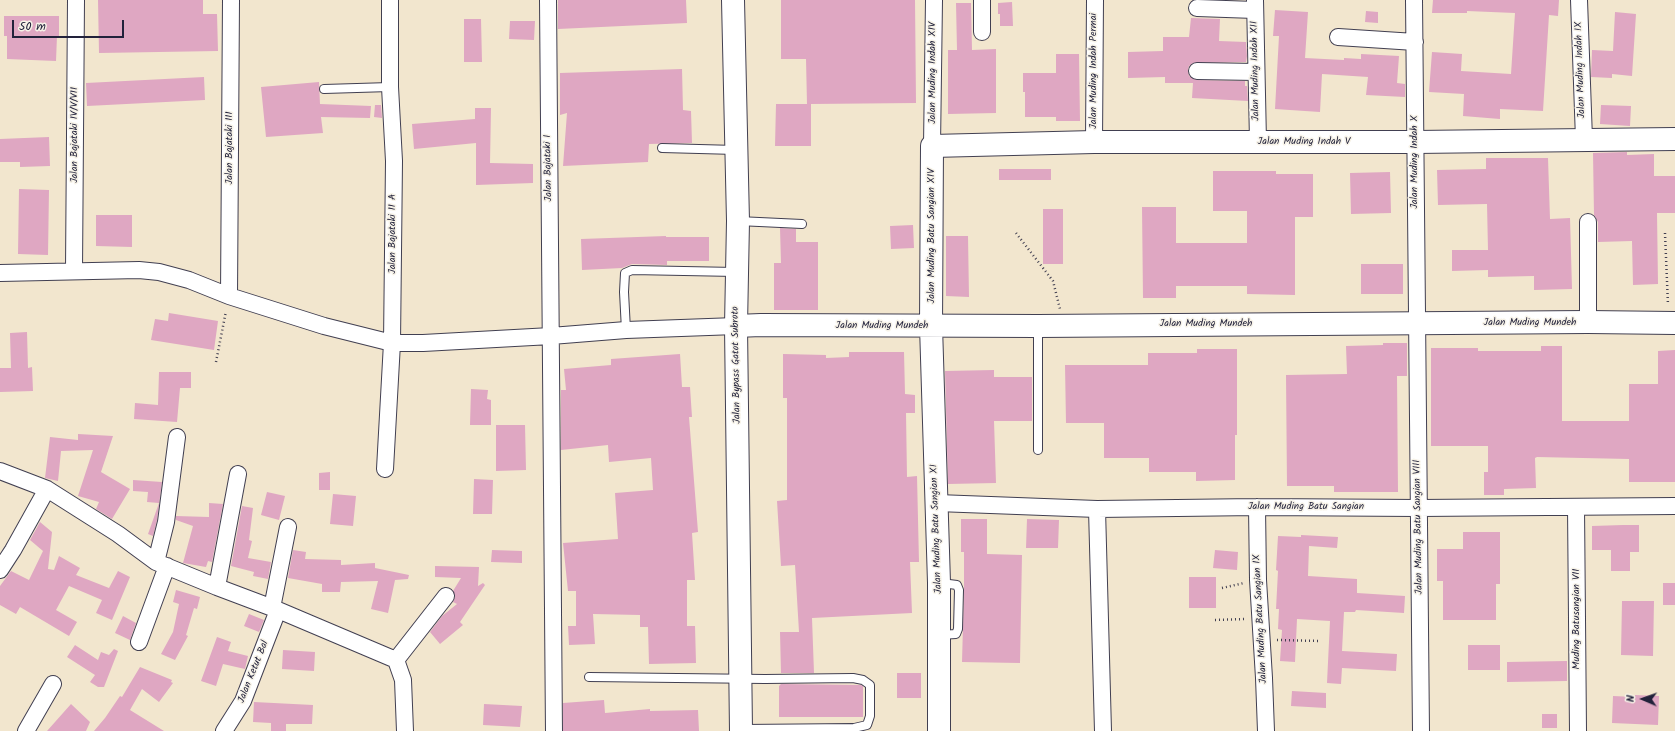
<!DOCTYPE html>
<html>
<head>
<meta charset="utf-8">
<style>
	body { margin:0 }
	#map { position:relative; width:1675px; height:731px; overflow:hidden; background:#f2e6ce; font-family:Kalam,sans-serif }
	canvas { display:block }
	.north { position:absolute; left:1623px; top:679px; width:40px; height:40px; -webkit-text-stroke:3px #f7f3e8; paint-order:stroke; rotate:272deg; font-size:11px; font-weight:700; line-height:16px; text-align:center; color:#22223b }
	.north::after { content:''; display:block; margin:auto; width:14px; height:18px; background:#22223b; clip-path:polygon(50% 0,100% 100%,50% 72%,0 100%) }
	.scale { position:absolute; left:12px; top:20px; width:112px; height:18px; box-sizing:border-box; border:2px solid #22223b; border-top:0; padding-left:5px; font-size:12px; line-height:14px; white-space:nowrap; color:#22223b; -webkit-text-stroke:3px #f7f3e8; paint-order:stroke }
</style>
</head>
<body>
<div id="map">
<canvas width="1675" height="731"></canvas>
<div class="north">N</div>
<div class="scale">50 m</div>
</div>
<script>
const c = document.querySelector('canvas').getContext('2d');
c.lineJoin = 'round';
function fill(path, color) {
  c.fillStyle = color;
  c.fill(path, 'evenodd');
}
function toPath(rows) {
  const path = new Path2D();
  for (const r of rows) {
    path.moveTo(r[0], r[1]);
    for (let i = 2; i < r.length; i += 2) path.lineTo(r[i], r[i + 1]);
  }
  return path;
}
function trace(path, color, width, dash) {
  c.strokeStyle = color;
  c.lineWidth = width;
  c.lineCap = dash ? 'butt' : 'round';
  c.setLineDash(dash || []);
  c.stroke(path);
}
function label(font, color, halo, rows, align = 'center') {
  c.font = font + ' Kalam,sans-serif';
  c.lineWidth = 3;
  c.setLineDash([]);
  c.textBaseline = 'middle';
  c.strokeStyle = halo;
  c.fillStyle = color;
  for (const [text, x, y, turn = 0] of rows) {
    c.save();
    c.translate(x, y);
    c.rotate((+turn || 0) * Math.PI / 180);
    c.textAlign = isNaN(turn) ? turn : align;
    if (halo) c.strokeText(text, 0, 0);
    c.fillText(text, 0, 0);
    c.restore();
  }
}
const building = toPath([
	[98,0,203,0,203,14,217,14,218,51,99,53],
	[558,0,686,0,687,23,558,29],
	[781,0,915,0,916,103,811,104,811,146,775,146,776,104,807,104,806,59,781,59],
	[1433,0,1559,0,1558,16,1549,15,1543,111,1500,109,1500,119,1463,116,1464,94,1429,92,1432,52,1462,54,1461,71,1511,74,1515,13,1467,11,1467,13,1432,13],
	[1012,2,1013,26,1000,26,1000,14,998,14,998,3],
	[956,3,971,3,972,50,996,49,996,113,948,114,948,50,957,50],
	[1275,10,1308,12,1305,58,1344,60,1344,58,1361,59,1361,54,1399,56,1397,83,1405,84,1405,97,1366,95,1368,77,1322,74,1320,112,1275,109,1279,36,1273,36],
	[1366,11,1378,12,1378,23,1365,22],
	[1615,12,1636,14,1632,76,1612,74,1612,78,1591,77,1592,50,1613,51],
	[4,16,59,16,59,36,57,36,56,61,7,59,7,36,4,36],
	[1191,18,1220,19,1219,41,1246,42,1247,56,1246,62,1193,63,1189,66,1188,70,1189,76,1197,80,1245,81,1245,86,1247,86,1248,101,1192,98,1193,83,1165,83,1165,77,1128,78,1128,52,1163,51,1163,37,1189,37],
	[464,19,481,19,482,62,464,62],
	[510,21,535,21,534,40,509,39],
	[1056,54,1079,54,1080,121,1056,121,1056,117,1025,117,1025,92,1023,92,1023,73,1056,73],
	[682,69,683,110,691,111,692,143,649,144,648,162,563,166,567,113,560,115,560,73],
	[204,77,205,100,87,106,86,83],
	[319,82,320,104,371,106,370,118,321,117,323,133,266,137,261,87],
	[375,105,381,105,382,118,374,117],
	[1601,105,1631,106,1630,126,1600,124],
	[475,108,491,108,490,163,533,164,533,183,476,185,476,143,414,149,412,124,475,119],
	[49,137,50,166,20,167,20,162,0,162,0,139],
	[1627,152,1627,155,1654,154,1654,176,1675,176,1675,213,1657,213,1658,284,1633,285,1632,241,1598,242,1598,222,1594,215,1593,153],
	[1486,158,1548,158,1550,219,1570,218,1572,289,1534,290,1534,276,1488,277,1488,270,1452,271,1452,250,1488,250,1487,204,1438,205,1437,170,1486,169],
	[999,169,1051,169,1051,180,999,180],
	[1213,171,1276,171,1276,174,1313,174,1313,217,1295,217,1295,295,1247,294,1247,286,1176,286,1176,298,1143,298,1142,207,1176,207,1176,243,1247,243,1247,211,1213,211],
	[1390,172,1391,213,1351,214,1350,173],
	[19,189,49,190,48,255,18,254],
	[1043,209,1063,209,1063,264,1043,264],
	[96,215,132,215,132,247,96,246],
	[913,225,914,248,891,249,890,226],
	[780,228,796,229,796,242,818,242,818,310,774,310,774,263,781,263],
	[666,236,666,237,709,237,709,261,667,261,667,265,632,264,622,268,582,270,581,239],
	[946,236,968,236,969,297,946,296],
	[1361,264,1403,264,1403,294,1361,294],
	[169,313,218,321,214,350,151,340,155,319,168,321],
	[27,332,28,368,32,367,33,391,0,392,0,368,11,368,10,333],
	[1383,343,1407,343,1407,376,1397,376,1398,492,1334,492,1334,486,1287,486,1286,375,1347,374,1346,346,1383,345],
	[1541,346,1562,346,1562,421,1629,421,1629,384,1658,384,1658,351,1675,350,1675,482,1629,482,1629,459,1537,457,1535,458,1536,488,1504,489,1504,495,1484,495,1484,472,1488,472,1488,446,1431,446,1431,348,1478,348,1478,351,1541,351],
	[1197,349,1237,349,1237,435,1235,435,1235,480,1196,481,1196,472,1149,472,1149,458,1104,458,1104,423,1066,423,1065,365,1148,365,1148,353,1197,353],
	[849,352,904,352,905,394,915,395,915,413,906,413,907,477,917,476,919,562,910,562,912,613,812,618,814,673,781,673,780,632,799,632,795,565,781,566,777,501,787,500,787,398,783,398,783,354,826,355,826,358,849,357],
	[680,354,682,387,690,387,692,417,689,417,698,532,692,533,695,580,687,580,687,626,695,626,696,663,649,664,648,627,640,627,640,615,593,614,595,644,569,645,568,626,576,626,576,591,568,591,563,543,618,539,615,493,653,490,651,458,609,462,608,445,561,450,561,390,566,390,564,369,611,365,611,359],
	[994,370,994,377,1032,377,1032,421,994,421,996,483,948,484,945,371],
	[159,372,191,372,191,388,180,388,177,422,134,419,135,403,158,405],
	[471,389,488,390,487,399,491,400,491,425,470,425],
	[496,425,525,425,526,470,496,471],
	[78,434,113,436,101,472,130,489,112,519,96,509,99,502,78,496,93,450,61,451,58,481,45,478,50,437,78,440],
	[330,472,330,490,319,490,319,473],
	[474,479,493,480,492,514,473,514],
	[133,480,162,482,157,520,153,536,148,534,159,503,147,502,148,492,133,491],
	[267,492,285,496,279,520,261,515],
	[333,494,356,496,353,526,330,524],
	[209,503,223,504,212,562,208,561,206,567,183,563,193,526,176,520,176,516,209,517],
	[242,506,253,508,249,540,252,541,248,558,271,562,268,579,253,576,254,572,231,566],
	[961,519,987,519,987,554,1022,555,1020,663,962,662,964,590,964,552,961,552],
	[1027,519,1059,520,1058,548,1026,548],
	[40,522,52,532,48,569,54,570,59,556,80,568,76,575,109,588,118,571,130,577,112,620,96,613,102,600,69,586,56,610,77,622,69,636,20,607,16,614,0,605,0,586,11,571,29,580,43,551,30,540],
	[1623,525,1639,525,1639,552,1630,552,1630,571,1611,571,1611,550,1592,550,1592,526],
	[1463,532,1500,532,1500,584,1496,584,1496,620,1443,620,1443,581,1437,581,1437,549,1463,549],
	[1301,535,1338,537,1337,548,1309,546,1308,576,1357,579,1357,593,1405,596,1404,613,1356,610,1355,612,1344,612,1342,651,1397,654,1396,671,1342,668,1341,684,1327,683,1330,621,1297,619,1295,662,1280,661,1282,630,1278,629,1279,609,1276,609,1278,571,1276,570,1278,536,1301,537],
	[293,550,306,552,305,559,341,560,341,565,375,563,375,568,409,575,408,579,395,580,388,613,371,609,378,581,341,582,340,592,322,592,322,584,288,578],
	[492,550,522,551,522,563,491,562],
	[1215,550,1238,552,1237,570,1213,568],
	[435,566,479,567,478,586,483,583,485,585,460,622,463,625,440,644,430,632,442,616,457,604,453,602,455,597,453,591,461,578,435,577],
	[1189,577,1216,577,1216,608,1189,608],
	[1663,583,1675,583,1675,605,1663,605],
	[176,590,200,597,197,609,194,608,186,635,188,636,175,660,161,654,173,632,179,604,173,602],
	[1622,601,1654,601,1653,656,1621,655],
	[249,614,264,620,259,632,244,626],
	[123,616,136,623,130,640,115,633],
	[217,637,231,642,228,651,248,656,245,669,223,664,216,686,201,681],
	[75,645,98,660,101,652,109,655,114,649,118,651,104,687,98,687,90,682,95,675,67,657],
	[1468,645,1500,645,1500,670,1468,670],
	[283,650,315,652,314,671,282,669],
	[1567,661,1567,681,1507,682,1507,662],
	[140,667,172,680,171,682,173,683,159,702,142,689,130,710,164,731,94,731,105,718,120,696,122,697],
	[897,673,921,673,921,698,897,698],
	[781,684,861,685,863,686,863,717,779,717,779,686],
	[1292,691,1326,693,1326,708,1291,706],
	[1635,695,1659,696,1658,725,1612,723,1613,696,1635,697],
	[604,700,605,713,650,709,650,711,698,710,699,731,563,731,563,703],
	[254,702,313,705,312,724,286,724,286,731,271,731,271,723,253,722],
	[71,704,90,722,86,731,47,731],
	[484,704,522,706,520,727,483,725],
	[1542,714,1557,714,1557,728,1542,728]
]);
const path = toPath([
	[1016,233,1053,281,1060,309],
	[1665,233,1668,305],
	[216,362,226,311],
	[1222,588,1244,583],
	[1215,620,1246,619],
	[1277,640,1321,641]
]);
const lane = toPath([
	[324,89,390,87],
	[662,148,736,150],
	[738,221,802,224],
	[1038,326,1038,450],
	[626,330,624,292,625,273,632,270,736,272],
	[940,635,956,634,958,629,959,590,957,585,941,583],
	[589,677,765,679,853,678,863,680,870,685,870,716,867,725,854,728,742,729]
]);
const street = toPath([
	[548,0,554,731],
	[982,0,982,32],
	[1255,0,1258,141],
	[1414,0,1421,731],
	[1579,0,1584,139],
	[1197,8,1255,10],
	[1338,37,1415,42],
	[1197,71,1256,72],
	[1094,142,1095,0],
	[932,146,934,0],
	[1588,222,1588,322],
	[74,270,76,0],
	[0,273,139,270,159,272,189,280,229,296,324,326,392,343,423,343,551,336,626,330,736,326],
	[229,296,231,0],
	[385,469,392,343,394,161,390,87,390,0],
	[0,471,47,489,118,534,156,562,217,587,278,610,396,660,403,680,405,731],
	[937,503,1097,509,1257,507,1419,508,1675,506],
	[1257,507,1258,580,1264,678,1266,731],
	[1576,507,1578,731],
	[1097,509,1103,731],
	[156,562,166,522,177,437],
	[0,570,13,550,47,489],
	[217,587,238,474],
	[272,608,288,527],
	[139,642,167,566],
	[396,660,446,596],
	[26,731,53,684],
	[224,731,243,701,278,610]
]);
const secondary = toPath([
	[736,326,761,325,1038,326,1588,322,1675,323],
	[939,731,939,583,931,326,932,146,1094,142,1415,142,1675,139]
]);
const primary = toPath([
	[733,0,738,221,736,326,741,731]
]);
const streetNames = [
	["Jalan Muding Indah IX",1581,70,-92],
	["Jalan Muding Indah Permai",1094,71,-90],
	["Jalan Muding Indah XII",1256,71,-91],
	["Jalan Muding Indah XIV",933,73,-90],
	["Jalan Bajataki IV/V/VII",75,135,-90],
	["Jalan Muding Indah V",1304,142],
	["Jalan Bajataki III",230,148,-90],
	["Jalan Muding Indah X",1415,162,-90],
	["Jalan Bajataki I",549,168,-91],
	["Jalan Bajataki II A",393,234,-90],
	["Jalan Muding Batu Sangian XIV",932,236,-90],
	["Jalan Muding Mundeh",1530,323],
	["Jalan Muding Mundeh",1206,324],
	["Jalan Muding Mundeh",882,326],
	["Jalan Bypass Gatot Subroto",737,365,-91],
	["Jalan Muding Batu Sangian",1306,507],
	["Jalan Muding Batu Sangian VIII",1419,527,-91],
	["Jalan Muding Batu Sangian XI",937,529,-92],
	["Jalan Muding Batu Sangian IX",1261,619,-93],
	["Muding Batusangian VII",1577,619,-90],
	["Jalan Ketut Bal",254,672,-68]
];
fill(building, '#dfa7c2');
trace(lane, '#413f51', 10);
trace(street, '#413f51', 18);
trace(secondary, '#413f51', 24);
trace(primary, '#413f51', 24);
trace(path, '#413f51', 2.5, [1, 3]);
trace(lane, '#fff', 8);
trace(street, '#fff', 16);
trace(secondary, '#fff', 22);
trace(primary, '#fff', 22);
label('10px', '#22223b', '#f7f3e8', streetNames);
</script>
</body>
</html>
